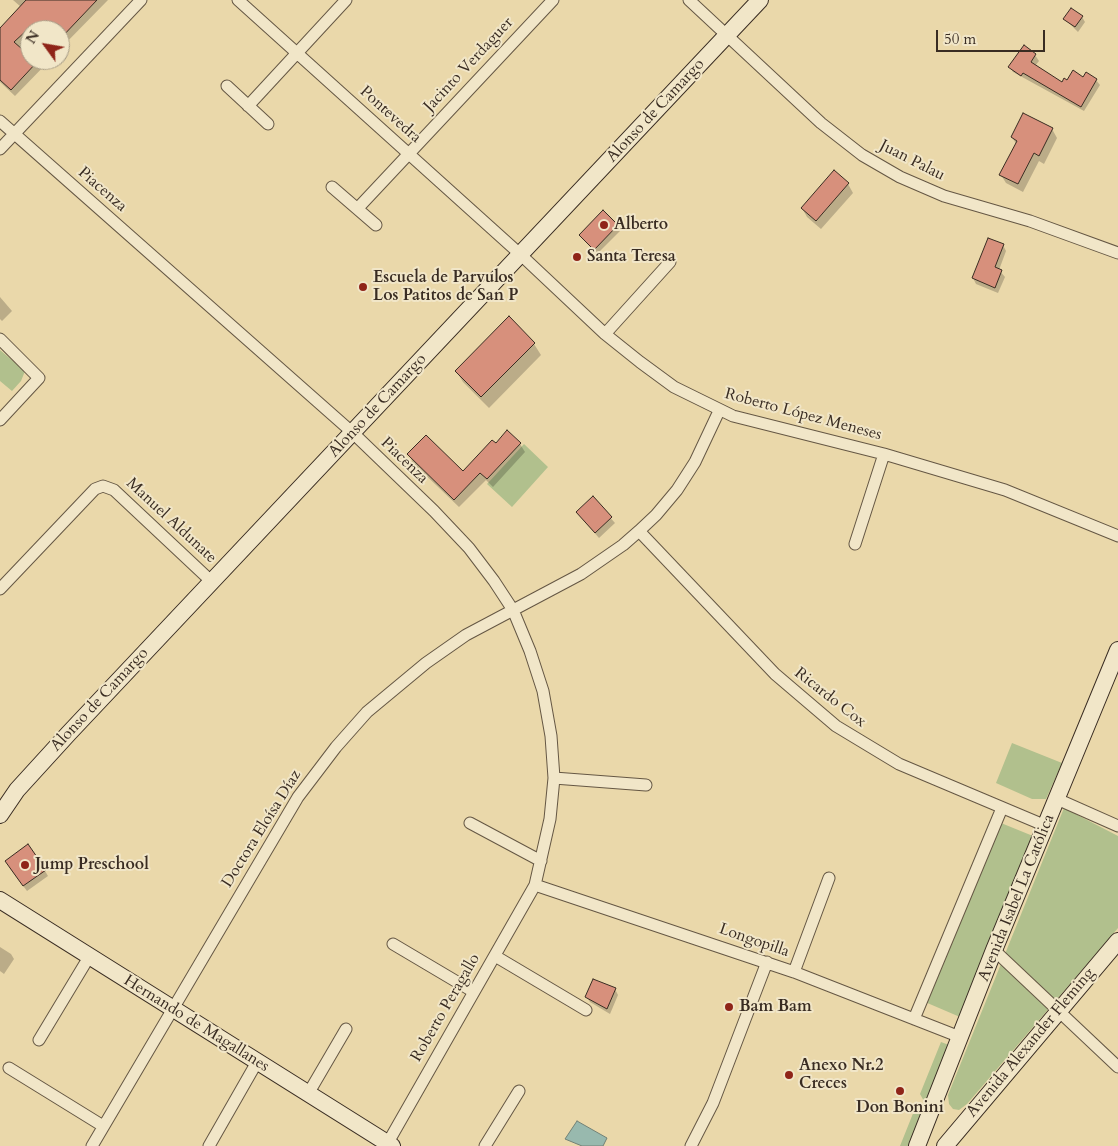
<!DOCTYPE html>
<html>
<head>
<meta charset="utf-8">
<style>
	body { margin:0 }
	#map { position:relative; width:1118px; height:1146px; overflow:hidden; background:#ead8aa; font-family:Cardo,serif }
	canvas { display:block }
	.north { position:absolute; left:20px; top:20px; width:50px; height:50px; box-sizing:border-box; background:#f1e6c8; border:1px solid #a79c86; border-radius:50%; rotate:302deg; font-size:14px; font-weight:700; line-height:20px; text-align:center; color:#392c22 }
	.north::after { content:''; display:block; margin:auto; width:18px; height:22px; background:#8f2418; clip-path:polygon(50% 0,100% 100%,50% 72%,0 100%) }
	.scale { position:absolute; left:936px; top:30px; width:109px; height:22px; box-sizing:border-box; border:2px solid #392c22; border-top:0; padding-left:6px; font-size:15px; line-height:18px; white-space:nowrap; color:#392c22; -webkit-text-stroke:4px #f1e6c8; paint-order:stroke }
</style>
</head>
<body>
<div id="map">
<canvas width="1118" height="1146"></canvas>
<div class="north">N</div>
<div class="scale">50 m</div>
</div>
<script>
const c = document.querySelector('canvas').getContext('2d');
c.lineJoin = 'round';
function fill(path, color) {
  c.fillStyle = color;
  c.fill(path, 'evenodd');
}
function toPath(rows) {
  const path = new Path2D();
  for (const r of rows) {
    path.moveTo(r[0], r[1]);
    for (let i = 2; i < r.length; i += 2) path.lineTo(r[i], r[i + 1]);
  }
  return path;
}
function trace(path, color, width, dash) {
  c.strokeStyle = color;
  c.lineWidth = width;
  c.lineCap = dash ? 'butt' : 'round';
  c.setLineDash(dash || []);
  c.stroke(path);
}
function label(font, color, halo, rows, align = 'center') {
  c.font = font + ' Cardo,serif';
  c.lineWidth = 4;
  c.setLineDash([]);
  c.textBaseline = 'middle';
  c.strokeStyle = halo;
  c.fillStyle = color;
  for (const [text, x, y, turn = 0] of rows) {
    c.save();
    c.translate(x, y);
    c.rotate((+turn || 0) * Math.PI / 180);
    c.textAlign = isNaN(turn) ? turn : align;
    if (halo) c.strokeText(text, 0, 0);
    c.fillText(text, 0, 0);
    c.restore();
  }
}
const green = toPath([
	[0,350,25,371,21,381,12,391,0,381],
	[524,444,548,467,512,507,487,484],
	[1012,743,1062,763,1046,799,1032,799,996,783],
	[1064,808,1118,836,1118,928,967,1104,959,1110,953,1109,949,1104,948,1095],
	[1001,823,1033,836,960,1017,925,1002],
	[941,1042,949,1045,925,1103,920,1094],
	[916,1106,921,1114,909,1146,900,1146]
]);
const water = toPath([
	[577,1121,607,1138,603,1146,582,1146,565,1139,577,1121]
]);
const shadow = toPath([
	[13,0,108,0,60,49,60,30,30,30,30,60,50,60,15,96,0,82,0,30,21,7],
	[1082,17,1085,22,1078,32,1065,19],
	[1024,47,1035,55,1039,61,1035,66,1062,84,1084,78,1096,80,1100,85,1084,111,1013,72,1010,67],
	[1024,115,1052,129,1057,138,1044,164,1039,161,1023,192,1006,183,1001,175,1016,144,1012,137],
	[848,184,853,193,821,229,807,217,802,208],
	[617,226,620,231,597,254,581,235],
	[1003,245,1006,251,999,270,1005,277,998,293,976,284,973,278],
	[0,297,12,311,2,321,0,319],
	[534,344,541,355,489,408,463,382,456,371],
	[520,444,525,452,493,487,486,480,459,507,413,463,409,454,463,473,496,445],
	[593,498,615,523,599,538,577,513],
	[9,867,45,871,48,876,27,891],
	[0,947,11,954,14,959,4,974,0,971],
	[615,989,618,995,610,1014,590,1002,586,996]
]);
const building = toPath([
	[26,0,97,0,60,39,60,30,27,30,14,42,30,56,30,60,37,62,11,90,0,80,0,28,26,0],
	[1071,8,1083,16,1075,27,1063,19,1071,8],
	[1024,45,1036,54,1031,62,1062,82,1064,78,1067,80,1073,70,1083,77,1086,72,1097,79,1081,107,1023,73,1021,76,1008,67,1024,45],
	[1023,113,1053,128,1039,156,1034,153,1018,184,999,175,1017,141,1011,137,1023,113],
	[834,170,849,183,816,221,801,208,834,170],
	[603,210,618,225,594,250,579,235,603,210],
	[988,238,1004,244,995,267,1002,270,995,288,972,278,988,238],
	[509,316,535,343,481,397,455,371,509,316],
	[507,430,521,443,487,479,480,473,454,500,407,454,426,435,463,471,492,440,496,443,507,430],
	[593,496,612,517,595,533,576,512,593,496],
	[28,844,46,870,23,886,5,861,28,844],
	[593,979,616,988,607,1009,585,997,593,979]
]);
const street = toPath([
	[238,0,521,255,605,334,640,362,674,387,733,416,884,454,1005,490,1118,536],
	[689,0,821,123,862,155,900,177,944,196,1030,221,1118,253],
	[227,86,268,124],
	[248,106,346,0],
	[0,121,353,433,434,511,469,548,494,581,513,610,530,651,543,691,551,736,554,778,550,819,535,885,386,1146],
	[0,149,141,0],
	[332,187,376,225],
	[358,208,553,0],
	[605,334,670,262],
	[0,339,39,378,0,420],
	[639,531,775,674,836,726,899,764,1046,826],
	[855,544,884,454],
	[0,589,95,489,103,486,114,490,212,582],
	[554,778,646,785],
	[1057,799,1118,826],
	[470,823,541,861],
	[535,885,794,972,960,1037],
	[393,944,474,992],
	[994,950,1118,1067],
	[495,956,586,1010],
	[794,972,829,878],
	[914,1019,1002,808],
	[39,1040,89,957],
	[9,1068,103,1126],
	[308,1094,346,1029],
	[92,1146,298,797,336,747,367,712,426,663,466,635,581,574,623,545,639,531,656,515,677,490,695,462,719,411],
	[209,1146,257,1062],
	[485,1146,519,1091],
	[691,1146,713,1103,767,962]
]);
const secondary = toPath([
	[0,815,17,790,69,733,760,0],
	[0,900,392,1146],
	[917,1146,994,950,1118,650],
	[945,1146,1118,941]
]);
const markers = [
	[604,225,5,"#8f2418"],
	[577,257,5,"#8f2418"],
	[363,287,5,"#8f2418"],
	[25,865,5,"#8f2418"],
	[729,1007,5,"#8f2418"],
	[789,1075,5,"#8f2418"],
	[900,1091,5,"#8f2418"]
];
const streetNames = [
	["Jacinto Verdaguer",469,65,-47],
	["Alonso de Camargo",656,111,-47],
	["Pontevedra",390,115,42],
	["Juan Palau",912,161,27],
	["Piacenza",102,190,41],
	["Alonso de Camargo",378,406,-47],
	["Roberto López Meneses",803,415,15],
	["Piacenza",404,461,44],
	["Manuel Aldunate",171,521,43],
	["Ricardo Cox",830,698,38],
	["Alonso de Camargo",100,700,-47],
	["Doctora Eloísa Díaz",262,829,-58],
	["Avenida Isabel La Católica",1017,898,-68],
	["Longopilla",754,941,19],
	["Roberto Peragallo",446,1008,-60],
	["Hernando de Magallanes",196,1024,32],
	["Avenida Alexander Fleming",1031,1043,-50]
];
const poiNames = [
	["Alberto",614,225],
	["Santa Teresa",587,257],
	["Escuela de Parvulos",373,278],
	["Los Patitos de San P",373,296],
	["Jump Preschool",35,865],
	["Bam Bam",739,1007],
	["Anexo Nr.2",799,1066],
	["Creces",799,1084],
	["Don Bonini",900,1108,"center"]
];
fill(green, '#b1c08d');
fill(water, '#98b9ae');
trace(water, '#728176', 1);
fill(shadow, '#0003');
fill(building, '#d7907c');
trace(building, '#392c22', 1);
trace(street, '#655744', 13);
trace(secondary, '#392c22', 18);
trace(street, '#f1e6c8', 11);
trace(secondary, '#f1e6c8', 16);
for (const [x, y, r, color] of markers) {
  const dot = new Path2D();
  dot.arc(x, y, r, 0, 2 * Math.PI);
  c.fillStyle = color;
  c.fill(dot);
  trace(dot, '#f1e6c8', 2);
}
label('16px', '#392c22', '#f1e6c8', streetNames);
label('bold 16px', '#392c22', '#f1e6c8', poiNames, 'left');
</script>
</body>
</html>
